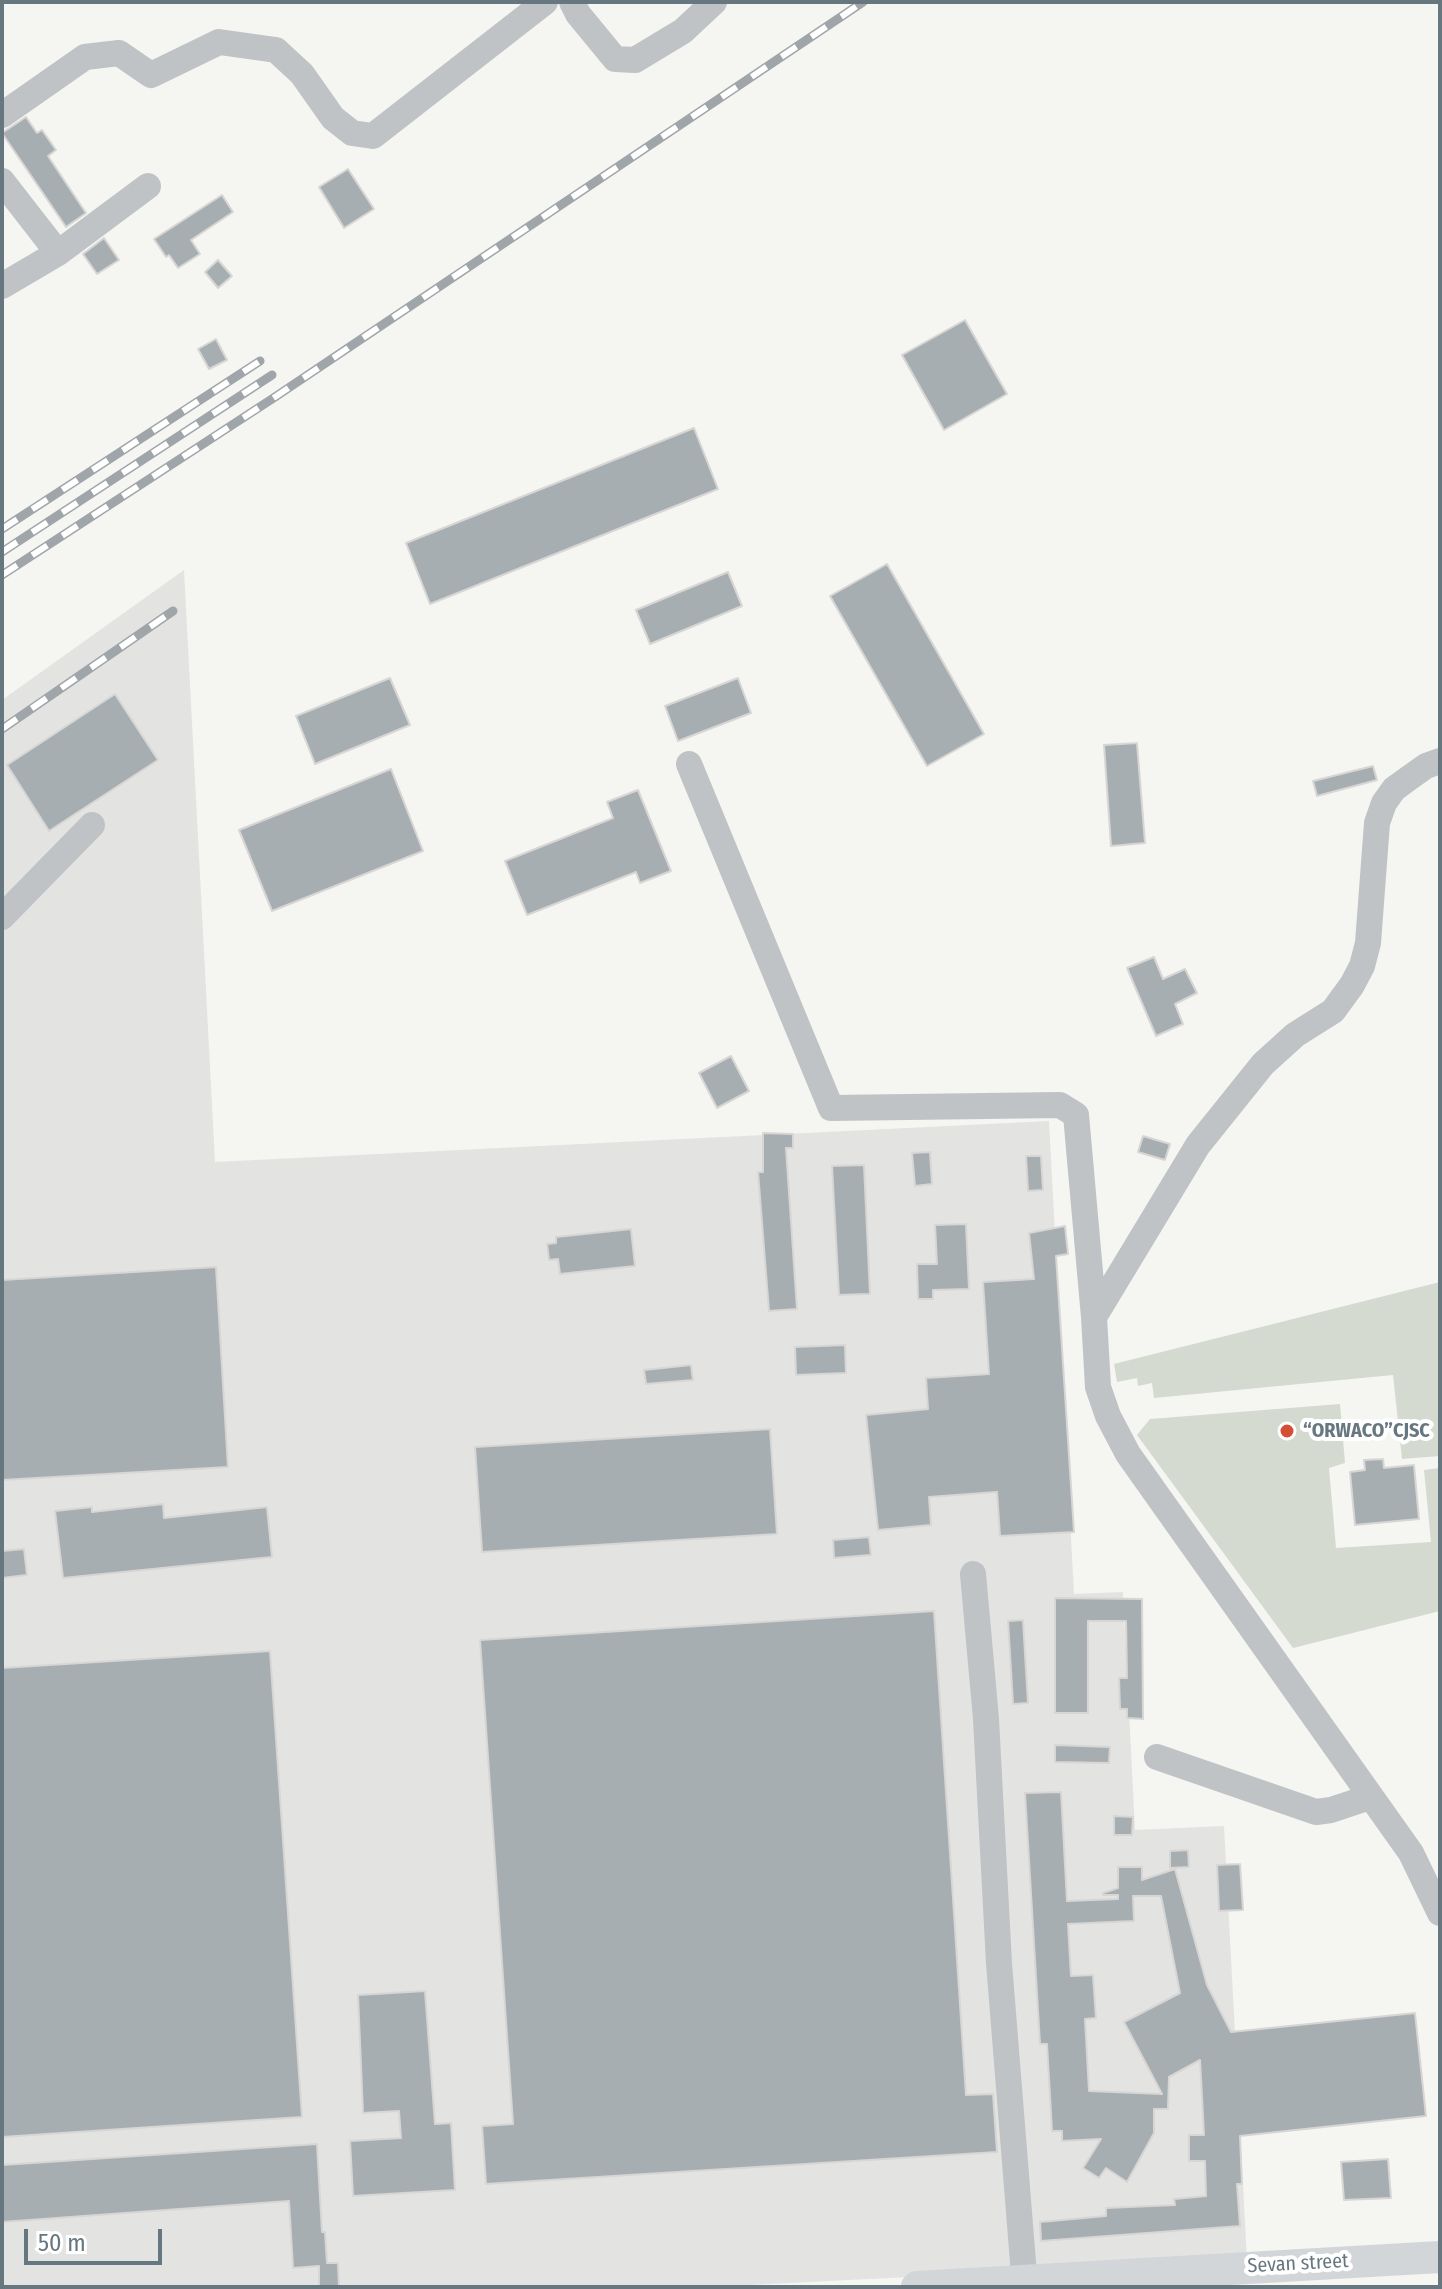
<!DOCTYPE html>
<html>
<head>
<meta charset="utf-8">
<style>
	body { margin:0 }
	#map { position:relative; width:1442px; height:2289px; overflow:hidden; background:#f5f5f2; font-family:"Fira Sans Condensed",sans-serif }
	canvas { display:block }
	.frame { position:absolute; inset:0; border:4px solid #677780; pointer-events:none }
	.scale { position:absolute; left:24px; top:2229px; width:138px; height:36px; box-sizing:border-box; border:4px solid #677780; border-top:0; padding-left:10px; font-size:24px; line-height:28px; white-space:nowrap; color:#677780; -webkit-text-stroke:6px #fff; paint-order:stroke }
</style>
</head>
<body>
<div id="map">
<canvas width="1442" height="2289"></canvas>
<div class="frame"></div>
<div class="scale">50 m</div>
</div>
<script>
const c = document.querySelector('canvas').getContext('2d');
c.lineJoin = 'round';
function fill(path, color) {
  c.fillStyle = color;
  c.fill(path, 'evenodd');
}
function toPath(rows) {
  const path = new Path2D();
  for (const r of rows) {
    path.moveTo(r[0], r[1]);
    for (let i = 2; i < r.length; i += 2) path.lineTo(r[i], r[i + 1]);
  }
  return path;
}
function trace(path, color, width, dash) {
  c.strokeStyle = color;
  c.lineWidth = width;
  c.lineCap = dash ? 'butt' : 'round';
  c.setLineDash(dash || []);
  c.stroke(path);
}
function label(font, color, halo, rows, align = 'center') {
  c.font = font + ' "Fira Sans Condensed",sans-serif';
  c.lineWidth = 8;
  c.setLineDash([]);
  c.textBaseline = 'middle';
  c.strokeStyle = halo;
  c.fillStyle = color;
  for (const [text, x, y, turn = 0] of rows) {
    c.save();
    c.translate(x, y);
    c.rotate((+turn || 0) * Math.PI / 180);
    c.textAlign = isNaN(turn) ? turn : align;
    if (halo) c.strokeText(text, 0, 0);
    c.fillText(text, 0, 0);
    c.restore();
  }
}
const built = toPath([
	[184,570,215,1162,1049,1121,1074,1594,1123,1592,1135,1830,1224,1826,1247,2260,710,2287,2,2287,2,700]
]);
const green = toPath([
	[1440,1282,1440,1456,1402,1459,1393,1375,1154,1398,1152,1383,1138,1386,1137,1378,1117,1382,1114,1364],
	[1340,1404,1345,1463,1329,1468,1336,1548,1431,1542,1424,1470,1440,1468,1440,1611,1293,1648,1137,1435,1150,1419]
]);
const building = toPath([
	[26,117,37,133,42,130,56,150,48,156,86,213,66,227,2,133,26,117],
	[348,169,374,209,344,228,319,187,348,169],
	[222,195,233,212,191,240,200,254,178,268,169,255,166,257,154,239,222,195],
	[104,238,119,260,97,274,83,254,104,238],
	[218,260,232,276,218,288,205,272,218,260],
	[965,320,1007,394,944,430,902,355,965,320],
	[216,339,227,360,209,369,198,349,216,339],
	[694,428,718,489,430,604,406,543,694,428],
	[887,564,984,734,927,766,830,596,887,564],
	[728,572,742,606,650,644,636,610,728,572],
	[390,678,410,725,315,764,296,716,390,678],
	[738,678,751,713,678,741,665,706,738,678],
	[115,694,158,760,49,831,7,765,115,694],
	[1137,743,1145,843,1111,846,1104,745,1137,743],
	[1373,766,1377,780,1317,796,1313,781,1373,766],
	[391,769,423,851,272,911,239,830,391,769],
	[638,790,671,871,640,883,636,872,527,915,505,861,613,818,607,802,638,790],
	[1154,957,1163,979,1185,969,1197,993,1175,1004,1183,1024,1156,1036,1127,968,1154,957],
	[731,1056,749,1091,717,1108,699,1073,731,1056],
	[763,1133,793,1134,793,1148,786,1148,797,1309,769,1311,758,1172,763,1172,763,1133],
	[1143,1136,1170,1144,1165,1160,1138,1152,1143,1136],
	[930,1152,932,1184,915,1186,912,1153,930,1152],
	[1026,1156,1041,1156,1043,1190,1028,1191,1026,1156],
	[864,1165,870,1294,839,1295,832,1166,864,1165],
	[966,1224,969,1289,933,1290,933,1299,918,1299,917,1264,937,1264,935,1225,966,1224],
	[1065,1226,1068,1254,1056,1256,1074,1532,1000,1536,997,1492,929,1497,931,1525,878,1530,866,1415,928,1409,926,1378,989,1374,983,1282,1034,1279,1029,1233,1065,1226],
	[631,1229,635,1266,560,1274,558,1259,549,1260,547,1244,556,1243,556,1237,631,1229],
	[216,1267,228,1467,2,1480,2,1280,216,1267],
	[845,1345,846,1373,796,1375,795,1347,845,1345],
	[691,1365,693,1380,646,1384,644,1370,691,1365],
	[770,1429,777,1534,482,1552,475,1447,770,1429],
	[1383,1459,1384,1468,1414,1465,1419,1519,1355,1525,1350,1472,1365,1470,1364,1460,1383,1459],
	[163,1504,164,1518,267,1507,272,1557,63,1578,55,1511,92,1507,92,1512,163,1504],
	[869,1537,871,1555,834,1558,833,1540,869,1537],
	[24,1549,27,1575,2,1578,2,1551,24,1549],
	[1055,1598,1142,1599,1143,1719,1127,1718,1127,1709,1120,1709,1119,1678,1127,1678,1126,1621,1088,1621,1088,1713,1055,1713,1055,1598],
	[934,1611,966,2095,993,2094,997,2152,486,2184,482,2126,513,2124,480,1640,934,1611],
	[1023,1620,1028,1703,1013,1704,1008,1621,1023,1620],
	[270,1651,302,2117,2,2137,2,1668,270,1651],
	[1055,1745,1110,1747,1109,1763,1055,1762,1055,1745],
	[1061,1792,1067,1901,1118,1899,1118,1895,1103,1895,1103,1893,1118,1888,1118,1867,1142,1867,1142,1880,1175,1869,1207,1985,1231,2032,1415,2013,1426,2116,1240,2136,1242,2184,1237,2184,1240,2226,1041,2241,1040,2222,1106,2216,1106,2208,1175,2205,1174,2199,1206,2196,1205,2161,1189,2161,1189,2135,1204,2135,1200,2060,1169,2077,1168,2109,1154,2109,1154,2133,1127,2182,1106,2168,1099,2178,1083,2168,1101,2139,1062,2141,1062,2131,1052,2131,1047,2044,1040,2044,1025,1793,1061,1792],
	[1133,1896,1161,1896,1180,1993,1124,2022,1162,2094,1089,2091,1085,2019,1096,2018,1093,1975,1071,1976,1068,1924,1134,1921,1133,1896],
	[1114,1816,1133,1817,1132,1835,1114,1835,1114,1816],
	[1188,1850,1189,1867,1170,1868,1170,1851,1188,1850],
	[1240,1864,1243,1910,1219,1911,1217,1865,1240,1864],
	[425,1991,435,2124,451,2123,455,2190,353,2196,350,2141,401,2138,399,2111,363,2113,358,1995,425,1991],
	[317,2144,322,2232,325,2232,327,2263,338,2263,339,2287,319,2287,319,2266,293,2268,289,2201,2,2222,2,2165,317,2144],
	[1388,2159,1391,2198,1344,2200,1341,2162,1388,2159]
]);
const minor = toPath([
	[572,2,578,14,615,59,635,60,683,31,714,2],
	[2,115,85,57,119,53,151,75,219,42,276,50,302,74,333,118,352,133,373,136,545,2],
	[2,181,58,253],
	[2,286,58,253,148,186],
	[1440,761,1426,766,1409,778,1394,789,1384,803,1377,823,1368,943,1362,966,1352,985,1333,1011,1295,1035,1263,1064,1198,1145,1094,1317,1098,1387,1108,1416,1128,1454,1411,1853,1440,1913],
	[689,764,831,1108,1060,1105,1076,1115,1094,1317],
	[2,917,92,825],
	[973,1574,986,1719,999,1963,1025,2287],
	[1157,1757,1316,1812,1331,1810,1370,1797]
]);
const major = toPath([
	[917,2287,1440,2257]
]);
const rail = toPath([
	[2,529,260,361],
	[2,552,272,375],
	[2,575,275,397,863,2],
	[2,729,173,611]
]);
const markers = [
	[1287,1431,8,"#d44f33"]
];
const poiNames = [
	["“ORWACO”CJSC",1303,1431]
];
const streetNames = [
	["Sevan street",1298,2264,-3]
];
fill(built, '#e3e4e2');
fill(green, '#d5dad1');
fill(building, '#a7aeb2');
trace(building, '#d7d6d5', 2);
trace(minor, '#bfc3c6', 26);
trace(major, '#d2d6d9', 32);
trace(rail, '#9fa5a9', 9);
trace(rail, '#fff', 6, [18]);
for (const [x, y, r, color] of markers) {
  const dot = new Path2D();
  dot.arc(x, y, r, 0, 2 * Math.PI);
  c.fillStyle = color;
  c.fill(dot);
  trace(dot, '#fff', 3);
}
label('bold 20px', '#677780', '#fff', poiNames, 'left');
label('20px', '#677780', '#fff', streetNames);
</script>
</body>
</html>
